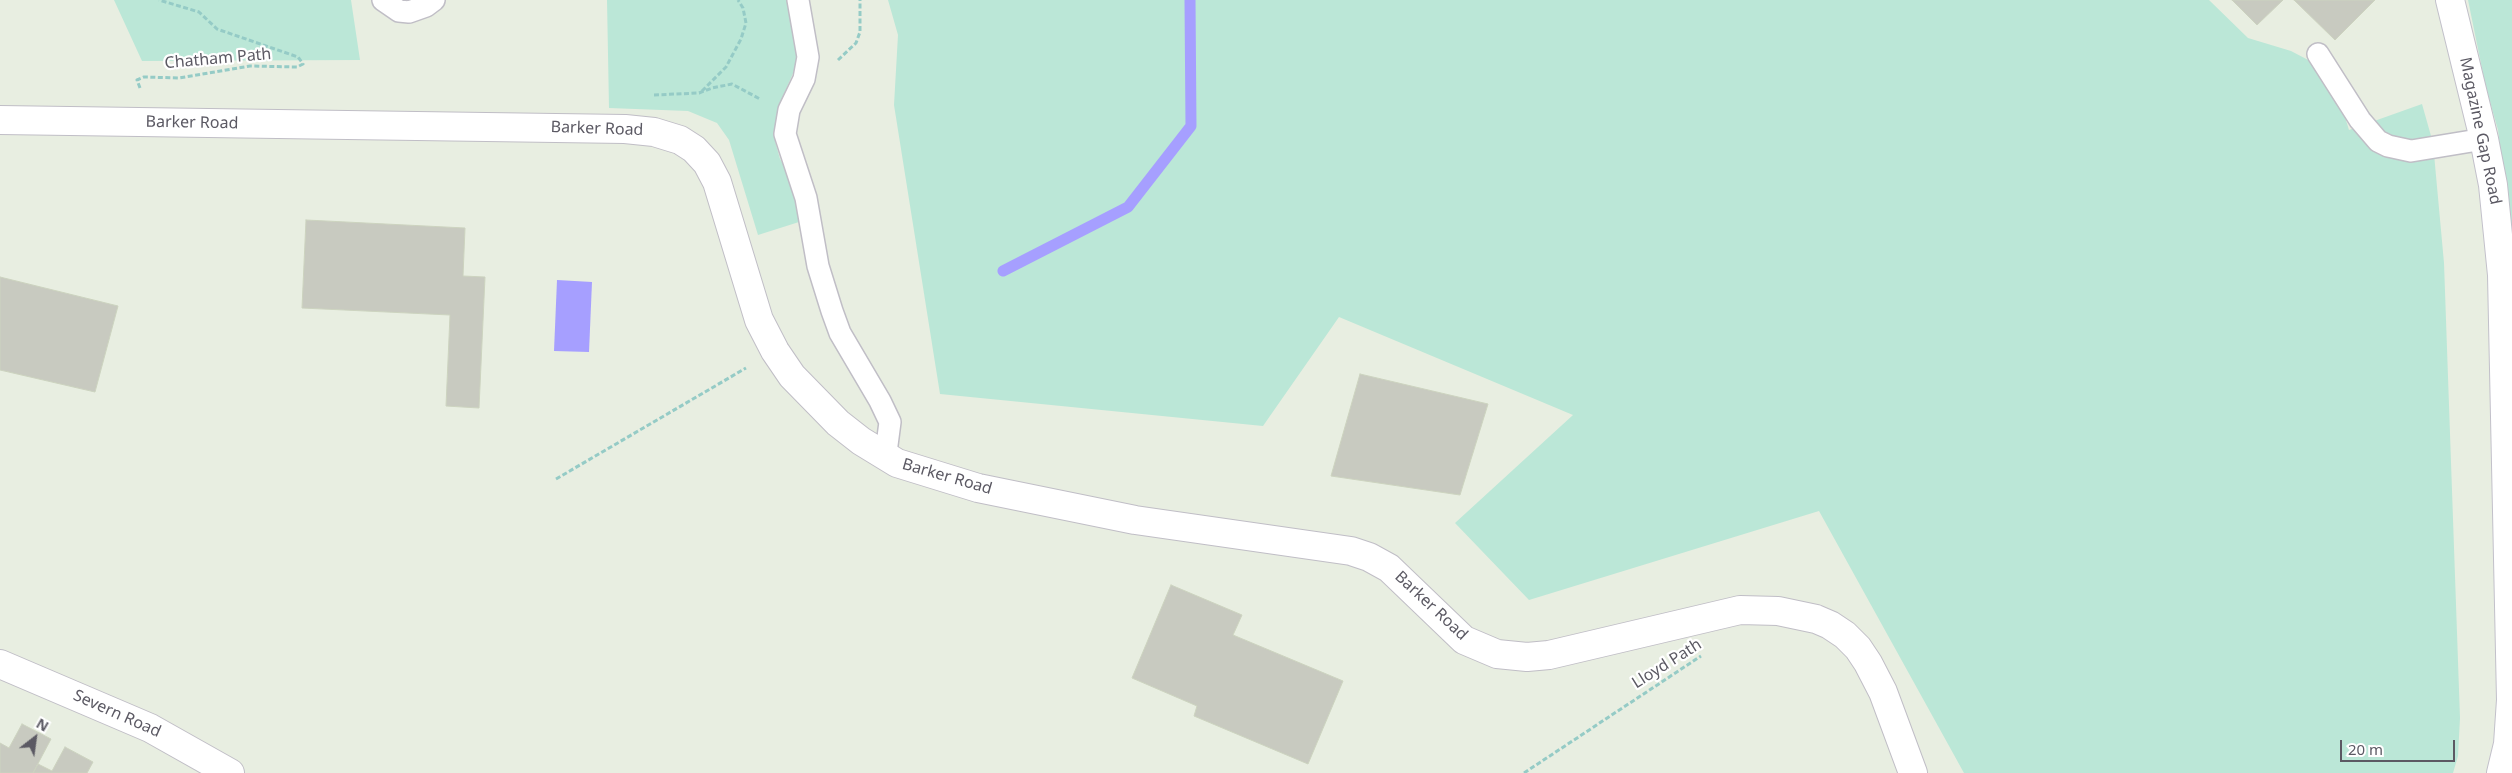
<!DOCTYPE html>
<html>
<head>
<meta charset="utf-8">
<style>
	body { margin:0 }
	#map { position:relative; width:2512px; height:773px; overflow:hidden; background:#e8eee1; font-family:"Noto Sans",sans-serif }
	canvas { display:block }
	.north { position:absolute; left:10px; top:713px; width:50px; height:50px; -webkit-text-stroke:4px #fff; paint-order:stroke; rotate:30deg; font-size:14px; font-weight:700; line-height:20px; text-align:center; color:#5b5963 }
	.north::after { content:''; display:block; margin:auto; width:18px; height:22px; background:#5b5963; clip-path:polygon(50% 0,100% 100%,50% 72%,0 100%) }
	.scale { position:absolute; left:2340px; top:740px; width:115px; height:22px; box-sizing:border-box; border:2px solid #5b5963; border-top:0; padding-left:6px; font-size:15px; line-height:18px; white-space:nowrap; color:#5b5963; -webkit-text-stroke:4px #fff; paint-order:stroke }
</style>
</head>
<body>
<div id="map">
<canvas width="2512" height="773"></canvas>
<div class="north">N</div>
<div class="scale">20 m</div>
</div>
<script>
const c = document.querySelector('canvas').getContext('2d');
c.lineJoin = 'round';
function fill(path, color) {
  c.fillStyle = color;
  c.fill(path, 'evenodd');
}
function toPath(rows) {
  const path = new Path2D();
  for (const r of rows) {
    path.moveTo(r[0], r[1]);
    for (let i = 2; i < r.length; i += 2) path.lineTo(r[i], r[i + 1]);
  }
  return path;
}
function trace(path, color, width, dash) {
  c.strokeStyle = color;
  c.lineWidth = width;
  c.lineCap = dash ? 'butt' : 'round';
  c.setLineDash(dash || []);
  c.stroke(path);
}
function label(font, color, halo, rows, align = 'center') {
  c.font = font + ' "Noto Sans",sans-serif';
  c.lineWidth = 4.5;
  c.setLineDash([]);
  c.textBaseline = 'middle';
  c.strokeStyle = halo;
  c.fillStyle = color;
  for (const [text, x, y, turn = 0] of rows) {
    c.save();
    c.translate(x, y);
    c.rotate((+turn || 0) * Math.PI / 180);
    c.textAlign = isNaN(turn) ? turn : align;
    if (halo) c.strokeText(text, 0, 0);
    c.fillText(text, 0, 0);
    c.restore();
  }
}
const green = toPath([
	[114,0,351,0,360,60,142,61],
	[607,0,789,0,798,62,783,96,776,121,775,141,780,159,792,179,799,222,758,235,729,140,717,123,688,111,609,108],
	[888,0,2209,0,2248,38,2291,51,2312,62,2340,101,2349,130,2422,104,2433,143,2444,263,2460,718,2458,756,2453,773,1964,773,1819,511,1529,600,1455,523,1573,415,1339,317,1263,426,940,394,894,105,898,35],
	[2468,0,2512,0,2512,317,2505,189,2498,130,2486,88]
]);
const water = toPath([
	[557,280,592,282,589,352,554,351]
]);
const stream = toPath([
	[1003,271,1128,207,1191,126,1190,0]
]);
const building = toPath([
	[2232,0,2283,0,2257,25,2232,0],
	[2294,0,2375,0,2335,40,2294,0],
	[306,220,465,228,463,276,485,277,479,408,446,406,450,315,302,308,306,220],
	[0,277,118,306,95,392,0,370,0,277],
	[1360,374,1488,404,1460,495,1331,476,1360,374],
	[1171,585,1242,615,1233,635,1343,681,1308,764,1194,716,1197,706,1132,678,1171,585],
	[22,724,51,739,33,773,0,773,0,743,9,748,22,724],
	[65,747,93,762,87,773,33,773,38,764,52,771,65,747]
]);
const path = toPath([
	[838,60,856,43,860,32,860,0],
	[140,88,137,80,144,77,179,78,250,66,297,67,303,64,298,57,217,29,199,12,159,0],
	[702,91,726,67,741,39,746,23,743,8,738,0],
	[654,95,699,93,712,88,732,84,760,99],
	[556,479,746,368],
	[1524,773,1701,656]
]);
const service = toPath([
	[383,0,399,11,409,12,426,6,434,0],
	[798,0,808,57,804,79,789,110,785,134,806,198,818,266,832,311,840,333,880,401,890,422,887,445,882,455],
	[2318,54,2360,120,2378,141,2388,146,2411,151,2484,139]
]);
const minor = toPath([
	[0,120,625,129,654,132,680,140,694,149,707,163,717,182,759,320,775,351,792,376,838,423,861,441,897,463,978,488,1135,520,1351,551,1369,557,1389,568,1464,640,1497,654,1527,657,1549,655,1740,610,1778,611,1816,619,1830,625,1845,635,1858,648,1868,663,1883,692,1913,773],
	[0,664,150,728,230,773]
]);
const secondary = toPath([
	[2450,0,2484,139,2493,185,2502,275,2511,700,2508,744,2501,773]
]);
const streetNames = [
	["Chatham Path",218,59,-5],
	["Barker Road",192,123,1],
	["Barker Road",597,129,2],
	["Magazine Gap Road",2480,131,78],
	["Barker Road",947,477,16],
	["Barker Road",1431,606,43],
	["Lloyd Path",1667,664,-32],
	["Severn Road",117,714,24]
];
fill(green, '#bbe7d7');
fill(water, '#a69fff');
trace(stream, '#a69fff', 11);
fill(building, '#c8cac0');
trace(building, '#ccd3bf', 1);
trace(service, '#c0bec6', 24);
trace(minor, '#c0bec6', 30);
trace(secondary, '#c2c0ca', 30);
trace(path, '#95cbc6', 3, [5, 2.5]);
trace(service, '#fff', 21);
trace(minor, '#fff', 28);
trace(secondary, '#fff', 28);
label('16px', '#5b5963', '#fff', streetNames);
</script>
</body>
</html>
